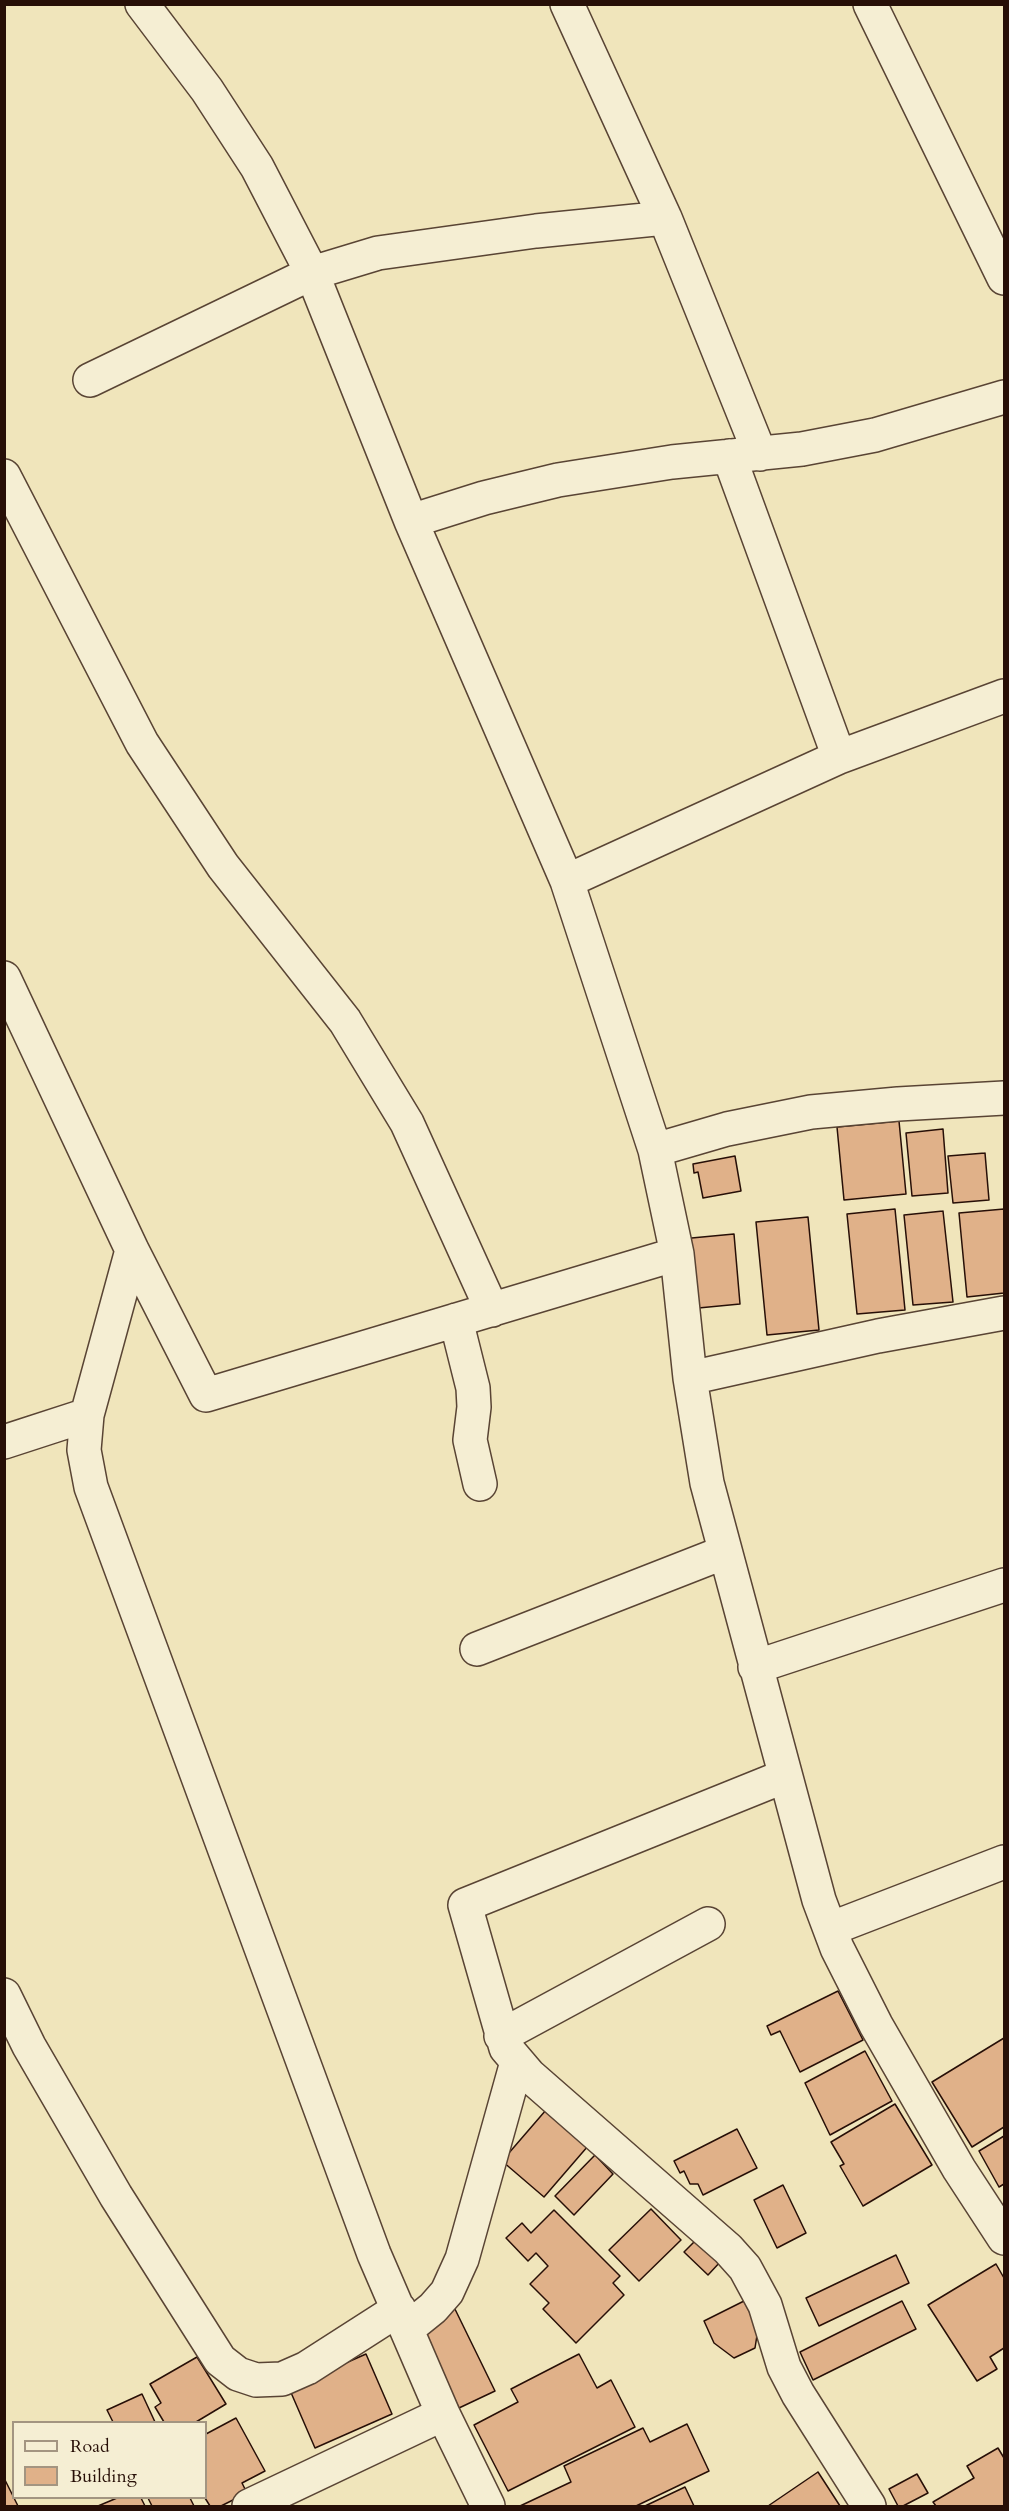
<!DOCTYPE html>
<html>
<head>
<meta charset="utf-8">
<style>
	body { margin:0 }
	#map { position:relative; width:1009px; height:2511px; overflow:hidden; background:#f0e5bb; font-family:Cardo,serif }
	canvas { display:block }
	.frame { position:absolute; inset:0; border:6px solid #270f07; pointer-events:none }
	.legend { position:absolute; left:12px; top:2421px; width:195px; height:78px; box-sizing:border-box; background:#f5eed3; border:2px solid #a39581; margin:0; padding:8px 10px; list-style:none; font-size:18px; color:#270f07 }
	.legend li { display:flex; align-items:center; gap:12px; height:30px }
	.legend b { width:30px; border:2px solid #a39581 }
</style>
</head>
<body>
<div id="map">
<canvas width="1009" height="2511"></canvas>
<div class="frame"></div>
<ul class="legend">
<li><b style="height:8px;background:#f5eed3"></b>Road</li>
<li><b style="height:16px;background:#e0b189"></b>Building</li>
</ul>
</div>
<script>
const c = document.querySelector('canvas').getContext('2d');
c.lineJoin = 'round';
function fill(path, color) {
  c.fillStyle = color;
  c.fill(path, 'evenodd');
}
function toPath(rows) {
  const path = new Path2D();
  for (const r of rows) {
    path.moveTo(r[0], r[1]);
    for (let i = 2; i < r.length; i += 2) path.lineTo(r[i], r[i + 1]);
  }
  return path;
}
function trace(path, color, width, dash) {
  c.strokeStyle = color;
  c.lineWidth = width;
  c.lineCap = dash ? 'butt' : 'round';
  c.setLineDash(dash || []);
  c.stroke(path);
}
const building = toPath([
	[899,1121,906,1194,844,1200,837,1127,899,1121],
	[943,1129,948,1193,912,1196,906,1133,943,1129],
	[985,1153,989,1200,953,1203,948,1156,985,1153],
	[735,1156,741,1191,703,1198,698,1172,694,1173,693,1164,735,1156],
	[895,1209,905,1310,857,1314,847,1214,895,1209],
	[1004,1209,1004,1293,967,1297,959,1213,1004,1209],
	[943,1211,953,1302,913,1305,904,1215,943,1211],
	[808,1217,819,1330,767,1335,756,1222,808,1217],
	[734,1234,740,1304,688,1309,681,1239,734,1234],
	[838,1991,863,2040,800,2072,780,2031,771,2035,767,2026,838,1991],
	[1004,2038,1004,2127,972,2147,932,2082,1004,2038],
	[865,2051,892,2101,830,2135,805,2083,865,2051],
	[895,2104,932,2165,863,2206,840,2166,844,2164,831,2142,895,2104],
	[546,2110,588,2146,544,2197,502,2161,546,2110],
	[737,2129,757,2168,703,2195,698,2184,690,2184,684,2171,680,2173,674,2161,737,2129],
	[1004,2136,1004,2184,999,2187,979,2151,1004,2136],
	[595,2155,613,2174,574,2215,555,2196,595,2155],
	[783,2185,806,2233,777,2248,754,2200,783,2185],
	[651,2209,681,2240,639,2281,609,2250,651,2209],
	[554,2210,620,2276,613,2283,624,2295,576,2343,543,2309,549,2303,530,2284,548,2266,536,2253,528,2261,506,2238,522,2223,531,2233,554,2210],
	[698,2238,722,2260,708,2275,684,2252,698,2238],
	[896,2255,909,2283,819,2326,806,2298,896,2255],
	[996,2264,1004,2278,1004,2348,990,2357,997,2369,977,2381,928,2305,996,2264],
	[744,2301,758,2329,755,2348,734,2358,714,2343,704,2321,744,2301],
	[902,2301,916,2329,813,2380,800,2352,902,2301],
	[452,2303,495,2391,459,2408,422,2333,452,2303],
	[366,2354,392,2414,315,2448,289,2388,366,2354],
	[579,2354,597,2388,611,2380,635,2427,508,2491,474,2425,518,2402,511,2389,579,2354],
	[197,2357,226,2404,196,2422,164,2422,155,2407,161,2403,150,2384,197,2357],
	[142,2394,155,2422,113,2422,107,2410,142,2394],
	[236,2418,265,2471,242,2483,247,2493,221,2506,210,2506,205,2498,206,2434,236,2418],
	[687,2424,709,2471,636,2506,520,2506,571,2482,564,2466,643,2428,650,2442,687,2424],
	[998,2448,1004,2458,1004,2506,936,2506,933,2502,974,2478,967,2466,998,2448],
	[818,2472,840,2506,768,2506,818,2472],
	[917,2474,928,2493,903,2506,898,2506,889,2489,917,2474],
	[4,2478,18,2506,4,2506,4,2478],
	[685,2487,694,2506,645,2506,685,2487],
	[117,2498,141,2498,145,2506,98,2506,117,2498],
	[148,2498,190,2498,194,2506,152,2506,148,2498]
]);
const minor = toPath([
	[142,4,207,90,257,167,312,273,411,521,567,881,655,1150,677,1254,690,1378,707,1483,819,1900,837,1948,876,2025,959,2169,1004,2238],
	[567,4,665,218,760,454],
	[870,4,1004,278],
	[90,380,312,273,378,253,536,231,665,218],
	[729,456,839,757],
	[4,476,142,743,223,866,345,1021,407,1123,492,1310],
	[411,521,484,498,558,480,672,462,802,449,875,435,1004,397],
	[567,881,839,757,1004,696],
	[4,978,132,1250,206,1395,677,1254],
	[655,1150,727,1129,811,1112,898,1104,1004,1098],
	[132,1250,87,1415,84,1450,91,1487,374,2254,443,2414,488,2506],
	[456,1320,473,1388,474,1407,470,1440,480,1484],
	[690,1378,878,1336,1004,1313],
	[4,1442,87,1415],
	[477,1649,725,1552],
	[755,1667,1004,1585],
	[785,1776,465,1905,506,2048,529,2075,728,2249,745,2268,765,2305,784,2367,798,2394,869,2506],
	[830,1929,1004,1862],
	[4,1995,29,2046,116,2196,220,2360,238,2374,256,2380,282,2379,307,2368,399,2309],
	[501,2036,708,1924],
	[407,2329,433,2308,447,2292,462,2259,517,2062],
	[249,2506,443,2414]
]);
fill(building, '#e0b189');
trace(building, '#270f07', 1.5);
trace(minor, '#594434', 36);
trace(minor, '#f5eed3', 33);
</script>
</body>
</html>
